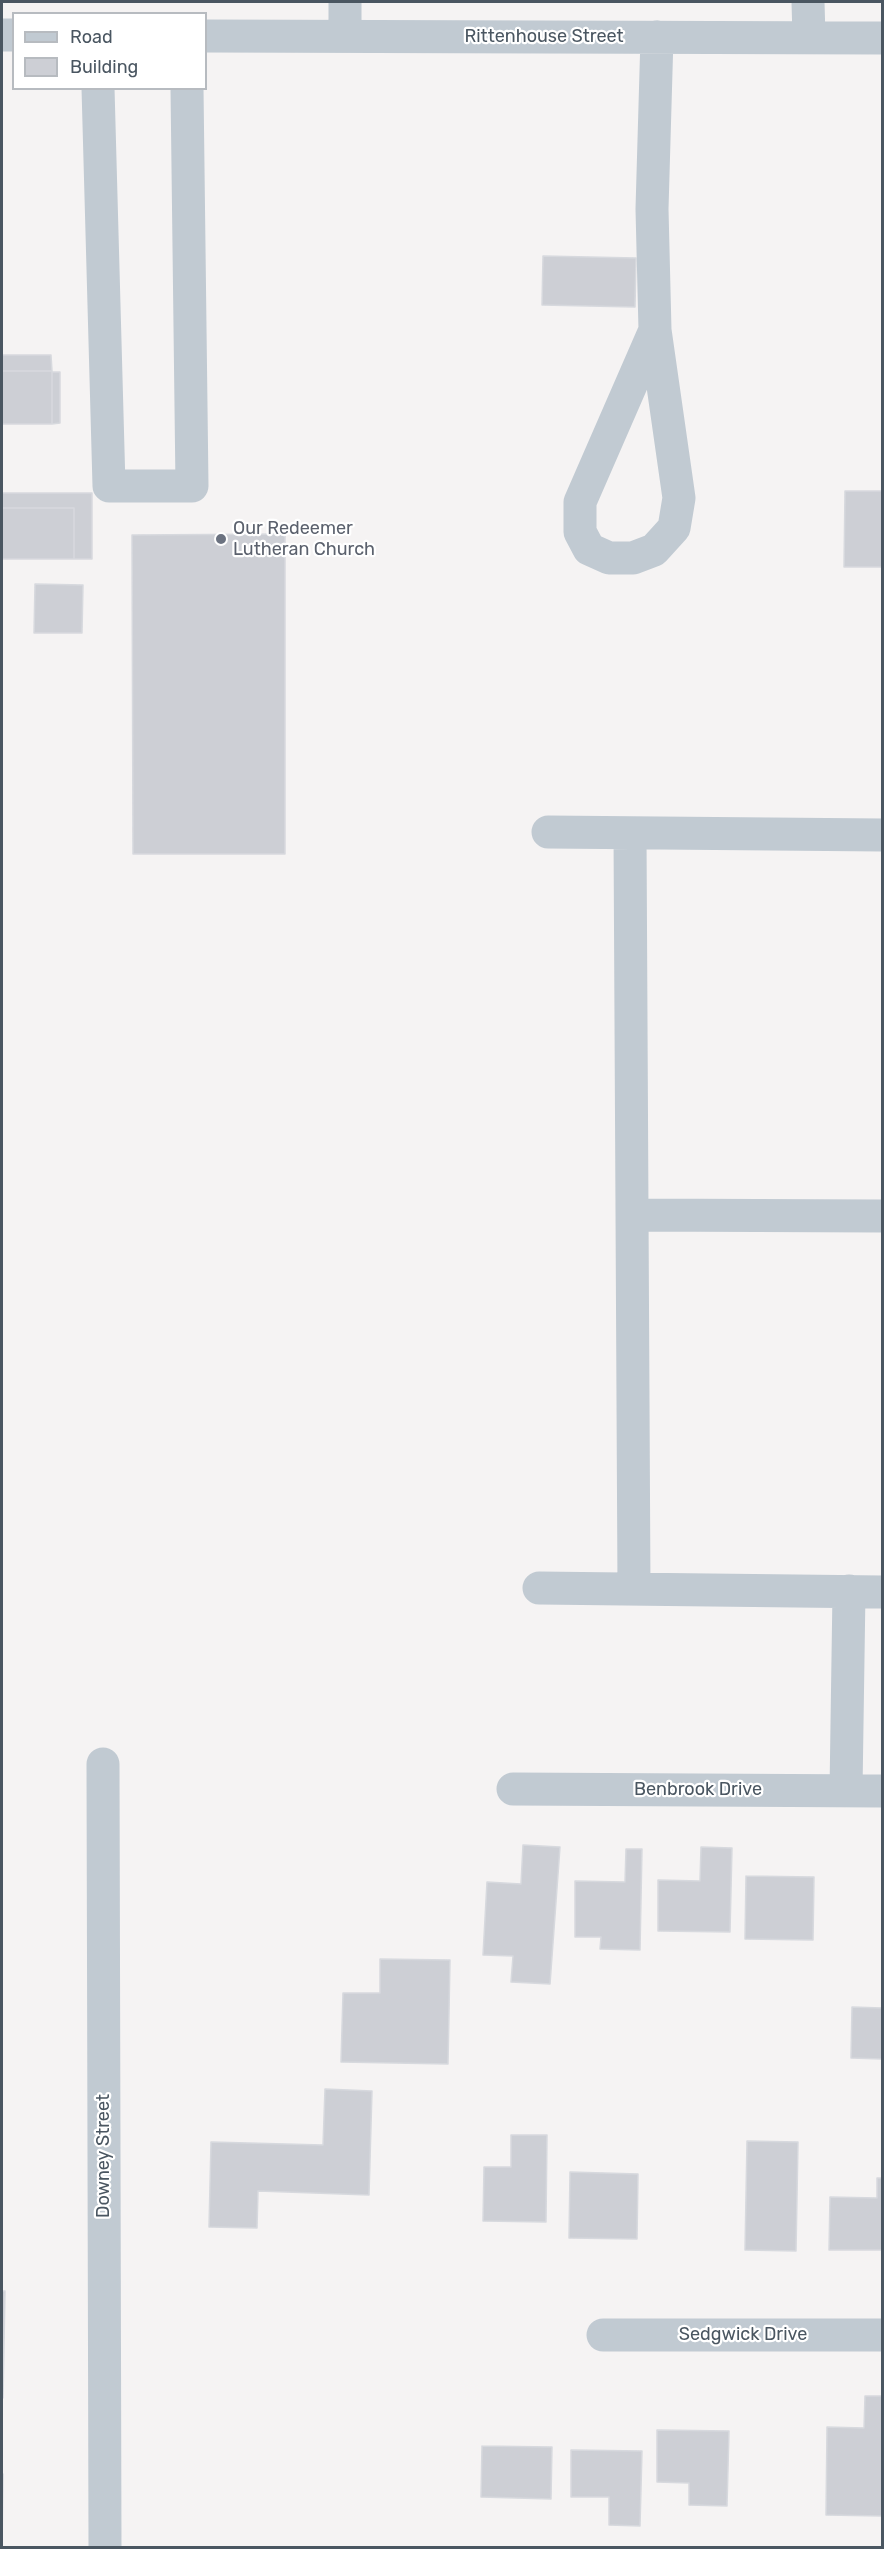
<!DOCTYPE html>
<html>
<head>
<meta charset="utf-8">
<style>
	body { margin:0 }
	#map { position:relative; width:884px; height:2549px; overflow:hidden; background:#f5f3f3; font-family:Rubik,sans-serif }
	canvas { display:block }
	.frame { position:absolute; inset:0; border:3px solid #4a5661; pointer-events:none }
	.legend { position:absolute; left:12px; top:12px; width:195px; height:78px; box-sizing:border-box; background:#fff; border:2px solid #b7bbc0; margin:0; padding:8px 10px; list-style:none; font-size:18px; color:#4a5661 }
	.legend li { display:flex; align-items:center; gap:12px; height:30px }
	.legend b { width:30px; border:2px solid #b7bbc0 }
</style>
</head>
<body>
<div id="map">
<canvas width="884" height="2549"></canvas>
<div class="frame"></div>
<ul class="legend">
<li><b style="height:8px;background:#c1cad2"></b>Road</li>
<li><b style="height:16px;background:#cdcfd5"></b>Building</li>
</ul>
</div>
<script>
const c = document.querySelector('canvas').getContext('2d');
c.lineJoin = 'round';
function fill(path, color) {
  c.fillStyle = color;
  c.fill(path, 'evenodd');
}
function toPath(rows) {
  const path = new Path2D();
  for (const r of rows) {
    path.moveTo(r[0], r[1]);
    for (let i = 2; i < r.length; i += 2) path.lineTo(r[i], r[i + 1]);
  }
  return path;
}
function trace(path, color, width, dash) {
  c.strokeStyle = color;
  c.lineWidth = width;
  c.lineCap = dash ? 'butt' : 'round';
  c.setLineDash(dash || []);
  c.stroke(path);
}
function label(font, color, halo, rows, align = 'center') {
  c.font = font + ' Rubik,sans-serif';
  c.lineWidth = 4.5;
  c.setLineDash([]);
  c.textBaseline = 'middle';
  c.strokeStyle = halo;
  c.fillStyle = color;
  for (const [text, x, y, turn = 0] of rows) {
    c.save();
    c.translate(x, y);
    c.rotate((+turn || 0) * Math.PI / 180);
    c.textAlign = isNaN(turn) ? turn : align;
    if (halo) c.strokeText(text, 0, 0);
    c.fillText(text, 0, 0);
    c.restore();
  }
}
const building = toPath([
	[543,256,636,258,635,307,542,305,543,256],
	[2,355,51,355,52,371,2,371,2,355],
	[2,371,52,371,52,424,2,424,2,371],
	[52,372,60,372,60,423,52,424,52,372],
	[845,491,882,491,882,567,844,567,845,491],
	[2,493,92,493,92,559,74,559,74,508,2,508,2,493],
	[2,508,74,508,74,559,2,559,2,508],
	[285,534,285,854,133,854,132,535,285,534],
	[35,584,83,585,82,633,34,633,35,584],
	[523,1845,560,1847,550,1984,511,1982,513,1956,483,1955,487,1882,521,1884,523,1845],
	[701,1847,732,1848,730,1932,658,1931,658,1880,700,1881,701,1847],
	[626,1849,642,1849,640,1950,600,1949,601,1937,575,1937,575,1881,625,1882,626,1849],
	[746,1876,814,1877,813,1940,745,1939,746,1876],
	[380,1959,450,1960,448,2064,341,2062,343,1993,380,1993,380,1959],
	[852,2007,882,2008,882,2059,851,2058,852,2007],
	[325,2089,372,2091,369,2195,258,2191,257,2228,209,2227,211,2142,323,2145,325,2089],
	[511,2135,547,2135,546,2222,483,2221,484,2167,511,2167,511,2135],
	[747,2141,798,2142,796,2251,745,2250,747,2141],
	[570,2172,638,2174,637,2239,569,2238,570,2172],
	[877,2178,882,2178,882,2250,829,2250,830,2197,877,2198,877,2178],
	[2,2291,5,2291,3,2398,2,2398,2,2291],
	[865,2396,882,2396,882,2516,826,2515,827,2427,864,2428,865,2396],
	[657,2430,729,2431,727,2506,689,2505,689,2483,657,2482,657,2430],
	[482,2446,552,2447,551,2499,481,2497,482,2446],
	[571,2450,642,2451,640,2526,609,2525,609,2497,571,2497,571,2450],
	[2,2474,3,2474,2,2548,2,2474]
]);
const minor = toPath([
	[808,2,809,37],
	[2,35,14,35],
	[206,36,882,38],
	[345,36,345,2],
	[98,88,109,486,192,486,187,88],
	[655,330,580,502,580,532,589,549,609,558,633,558,654,550,674,528,679,498,655,330,652,209,657,37],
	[548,832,882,835],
	[630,833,634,1589],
	[633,1215,882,1216],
	[539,1588,882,1592],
	[103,1764,105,2548],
	[513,1789,882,1791],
	[846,1791,849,1591],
	[603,2335,882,2335]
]);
const markers = [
	[221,539,6,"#6b7280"]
];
const streetNames = [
	["Rittenhouse Street",544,37],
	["Benbrook Drive",698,1790],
	["Downey Street",104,2156,-90],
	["Sedgwick Drive",743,2335]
];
const worshipNames = [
	["Our Redeemer",233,529],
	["Lutheran Church",233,550]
];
fill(building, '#cdcfd5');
trace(building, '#d7d9de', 1.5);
trace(minor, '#c1cad2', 33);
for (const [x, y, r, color] of markers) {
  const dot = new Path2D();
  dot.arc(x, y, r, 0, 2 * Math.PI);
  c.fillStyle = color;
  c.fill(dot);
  trace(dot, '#fff', 2);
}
label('18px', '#4a5661', '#fff', streetNames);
label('18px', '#5b616d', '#fff', worshipNames, 'left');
</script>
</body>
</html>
